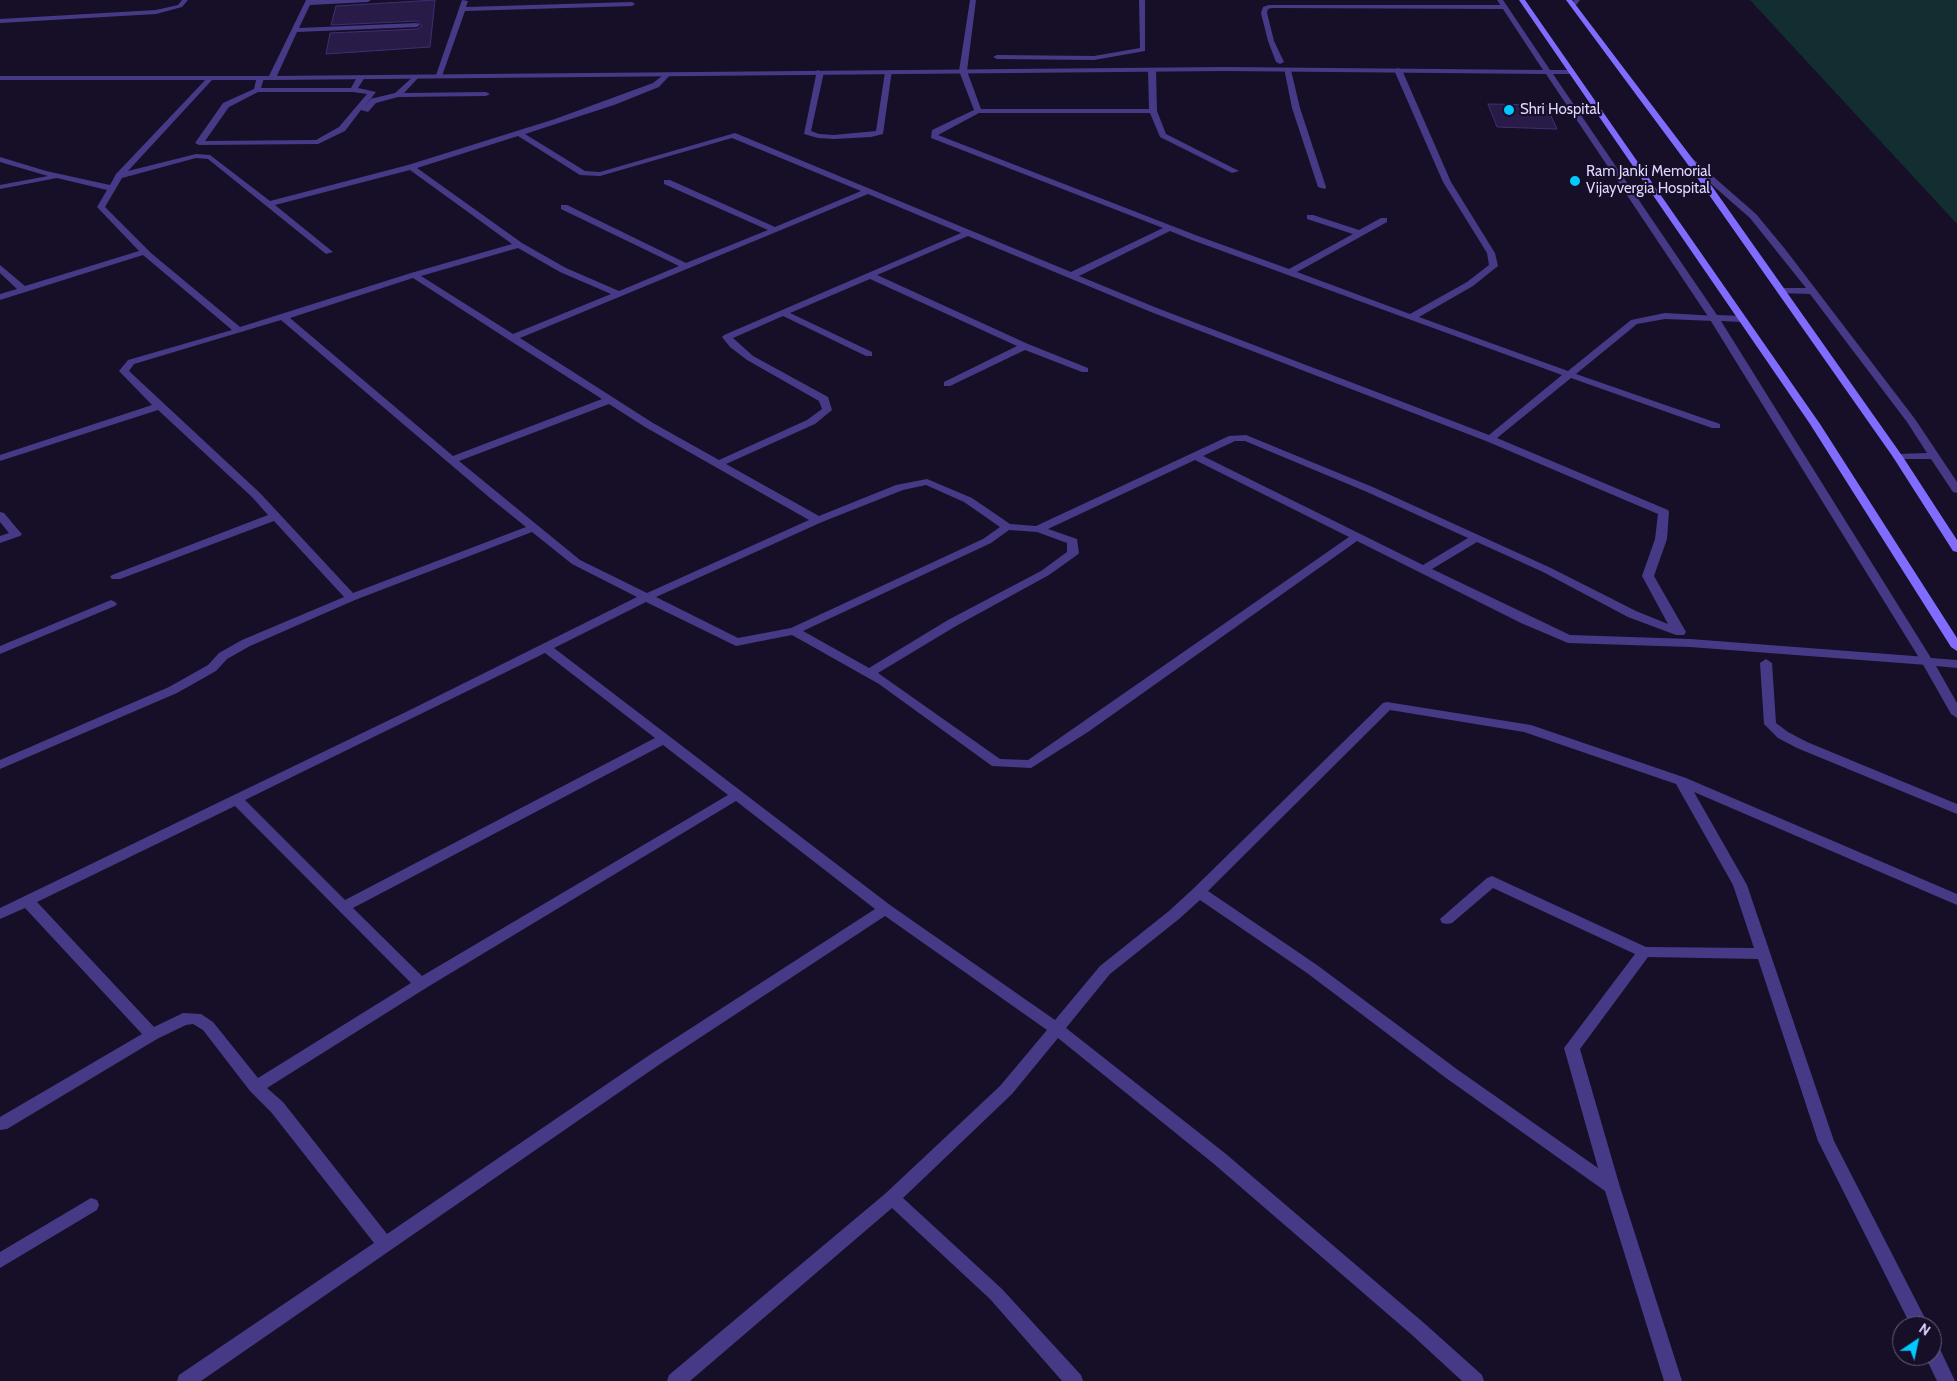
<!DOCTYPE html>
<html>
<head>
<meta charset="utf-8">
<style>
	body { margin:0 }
	#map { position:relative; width:1957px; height:1381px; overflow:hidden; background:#160f27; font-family:Cabin,sans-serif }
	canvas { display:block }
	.north { position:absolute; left:1892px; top:1316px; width:50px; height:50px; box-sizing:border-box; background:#160f27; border:1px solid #665e7d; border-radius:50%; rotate:34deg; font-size:14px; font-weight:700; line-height:20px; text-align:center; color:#dfd5ff }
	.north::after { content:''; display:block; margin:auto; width:18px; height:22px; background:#01c9ff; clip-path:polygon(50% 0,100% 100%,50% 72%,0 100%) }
</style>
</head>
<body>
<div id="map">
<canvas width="1957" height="1381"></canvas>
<div class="north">N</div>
</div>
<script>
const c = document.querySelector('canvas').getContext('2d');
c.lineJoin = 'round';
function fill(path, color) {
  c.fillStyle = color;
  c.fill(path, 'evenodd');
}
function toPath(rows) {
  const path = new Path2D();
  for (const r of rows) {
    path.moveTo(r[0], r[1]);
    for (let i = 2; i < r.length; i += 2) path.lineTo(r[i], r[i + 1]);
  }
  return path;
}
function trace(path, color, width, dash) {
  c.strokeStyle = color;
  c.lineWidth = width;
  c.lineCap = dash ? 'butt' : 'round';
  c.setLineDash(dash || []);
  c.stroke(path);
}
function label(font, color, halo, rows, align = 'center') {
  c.font = font + ' Cabin,sans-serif';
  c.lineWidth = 4.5;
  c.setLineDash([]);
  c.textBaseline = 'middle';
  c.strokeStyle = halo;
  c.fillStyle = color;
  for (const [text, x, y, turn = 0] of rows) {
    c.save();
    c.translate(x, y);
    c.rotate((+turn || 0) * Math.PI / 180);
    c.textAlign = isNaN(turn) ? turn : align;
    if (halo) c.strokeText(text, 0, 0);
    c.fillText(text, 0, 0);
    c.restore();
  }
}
const green = toPath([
	[1750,0,1957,0,1957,224]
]);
const building = toPath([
	[435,0,430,47,326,54,330,33,417,29,422,26,417,21,331,25,336,6,435,0],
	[1488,104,1546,105,1557,129,1497,127,1488,104]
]);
const service = toPath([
	[1686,158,1692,158,1756,214,1785,249,1915,419,1957,482,1957,493,1953,492,1931,459,1894,459,1893,457,1898,454,1927,453,1907,422,1810,294,1778,293,1778,289,1781,288,1806,288,1750,218,1686,162,1686,158]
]);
const minor = toPath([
	[182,0,188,0,182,7,156,14,0,23,0,19,156,10,178,5,182,0],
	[306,0,371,0,368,2,310,5,299,28,417,23,420,25,417,27,297,32,276,78,269,80,268,78,306,0],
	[462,0,468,1,466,7,632,2,635,4,632,6,465,11,442,76,435,78,462,0],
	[970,0,976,0,967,71,981,109,1149,109,1148,70,1152,68,1156,70,1157,111,1166,134,1239,171,1232,173,1160,137,1150,113,979,113,938,135,1198,236,1289,269,1353,234,1307,219,1307,215,1313,215,1359,230,1381,218,1387,218,1387,222,1297,272,1410,314,1467,282,1489,265,1487,253,1443,182,1394,70,1398,68,1402,70,1451,182,1495,253,1498,266,1473,286,1419,317,1568,371,1631,320,1665,313,1717,316,1717,320,1714,321,1665,319,1637,324,1576,374,1720,424,1720,428,1712,428,1571,378,1497,438,1668,510,1669,512,1667,539,1654,576,1686,632,1684,635,1676,635,1628,617,1543,572,1477,542,1432,569,1570,635,1690,639,1927,657,1933,661,1927,665,1690,647,1568,643,1521,623,1357,541,1088,732,1031,768,992,766,879,684,792,635,736,646,646,602,554,648,890,905,1055,1020,1100,966,1169,911,1194,888,1383,703,1387,702,1531,725,1686,778,1957,894,1957,905,1694,792,1747,885,1834,1141,1929,1326,1911,1326,1818,1141,1758,959,1648,957,1580,1049,1620,1187,1682,1381,1664,1381,1605,1191,1446,1078,1307,973,1200,900,1179,919,1110,974,1066,1028,1226,1154,1424,1323,1482,1375,1484,1381,1462,1381,1412,1335,1214,1164,1058,1038,1012,1094,903,1198,1002,1289,1081,1375,1083,1381,1062,1381,990,1299,892,1208,690,1381,667,1381,669,1375,886,1193,1000,1086,1047,1030,885,916,663,1062,201,1381,177,1381,179,1375,374,1243,271,1112,250,1091,203,1030,193,1024,186,1025,157,1039,7,1129,0,1130,0,1117,142,1034,25,908,0,919,0,908,410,710,637,597,572,564,532,532,355,600,250,646,227,659,216,671,177,693,0,769,0,760,169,687,208,665,219,653,242,640,344,597,274,521,120,579,112,579,110,577,112,575,268,515,252,497,158,410,0,461,0,455,152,405,119,371,128,360,232,330,143,255,0,300,0,294,17,289,0,273,0,265,25,286,139,251,97,207,107,190,57,178,0,189,0,185,48,176,0,162,0,157,46,171,110,185,116,174,209,76,212,76,212,80,128,171,196,154,210,155,270,201,408,165,555,119,653,83,667,72,671,74,659,87,614,105,525,134,585,171,600,172,735,133,1071,272,1163,228,931,138,932,130,974,110,959,71,970,0],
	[518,136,580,175,600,176,732,138,861,191,775,227,670,180,664,180,664,184,768,230,686,263,567,205,561,205,561,209,679,266,619,291,566,268,522,243,417,168,518,136],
	[196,158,208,159,326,254,333,252,275,205,410,170,512,244,411,273,240,327,151,253,105,207,122,178,196,158],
	[868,194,961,233,724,335,722,337,730,347,747,360,819,401,822,409,807,420,719,460,653,423,520,338,868,194],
	[1170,231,1192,240,1562,375,1489,435,1157,308,1079,276,1170,231],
	[968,236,1151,312,1486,441,1658,514,1655,539,1642,576,1668,624,1636,611,1551,568,1375,488,1246,435,1229,436,1036,526,1010,524,972,498,927,479,896,485,819,516,726,464,815,424,832,410,828,397,753,356,733,338,783,316,866,356,872,356,872,352,790,313,870,279,1017,346,944,382,944,386,950,386,1025,350,1082,372,1088,372,1088,368,1028,344,877,275,968,236],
	[518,248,560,272,611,294,513,334,421,276,518,248],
	[413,278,509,340,602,399,453,456,290,318,413,278],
	[281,320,490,498,526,527,353,593,260,493,129,371,134,364,281,320],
	[609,404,645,427,809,520,647,593,580,560,459,461,609,404],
	[1235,441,1245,441,1367,492,1468,538,1423,565,1203,456,1235,441],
	[1195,460,1349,537,1028,760,1000,759,878,673,956,626,1049,575,1077,555,1079,553,1077,539,1048,529,1195,460],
	[926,485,964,502,1000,527,983,539,791,628,738,638,656,597,822,522,903,490,926,485],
	[1009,530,1037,532,1067,543,1067,552,1041,571,948,620,869,668,803,631,991,543,1009,530],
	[545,653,655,738,345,900,245,800,545,653],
	[1390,710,1524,732,1676,784,1733,885,1754,948,1646,947,1492,876,1487,878,1440,919,1442,923,1447,924,1452,923,1493,888,1635,954,1564,1048,1598,1168,1458,1070,1317,965,1208,891,1390,710],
	[663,745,728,795,422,976,353,908,663,745],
	[736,801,875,909,651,1054,387,1234,283,1102,267,1088,426,988,736,801],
	[235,806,411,983,258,1078,213,1022,201,1014,183,1013,154,1027,37,902,235,806],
	[1139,0,1145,0,1145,51,1094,60,997,59,993,57,997,55,1094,56,1140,48,1139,0],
	[1269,5,1505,5,1508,7,1505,9,1272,8,1268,9,1267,13,1274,41,1284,62,1280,64,1276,62,1268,41,1261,13,1263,7,1269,5],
	[1284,68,1291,70,1300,108,1326,187,1325,189,1318,187,1292,108,1284,68],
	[817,70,824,72,811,131,819,134,834,135,876,131,885,72,892,70,883,134,871,137,834,139,818,138,804,134,817,70],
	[358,75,365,77,358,88,376,92,365,106,370,99,395,93,415,75,419,77,404,93,486,92,490,94,486,96,398,97,376,103,368,112,361,110,345,131,318,144,199,145,195,143,223,103,254,89,257,76,264,78,261,88,351,88,358,75],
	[258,92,353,92,367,94,339,127,316,140,205,141,229,107,258,92],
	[0,512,4,513,20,532,22,534,20,536,0,543,0,536,9,533,0,522,0,512],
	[111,600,115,602,117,604,115,606,0,654,0,646,111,600],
	[1766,659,1772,663,1776,723,1788,732,1807,742,1957,804,1957,814,1797,748,1778,738,1764,724,1760,663,1766,659],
	[91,1198,97,1200,99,1205,97,1210,0,1268,0,1252,91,1198],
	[1932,1343,1938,1345,1955,1381,1937,1381,1925,1356,1932,1356,1932,1343]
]);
const tertiary = toPath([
	[1497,0,1503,0,1550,70,1573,70,1574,72,1570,74,1553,74,1717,315,1742,316,1747,319,1742,322,1721,321,1931,658,1957,660,1957,668,1936,666,1957,703,1957,718,1951,714,1921,661,1709,318,1546,74,1225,71,272,80,0,80,0,76,272,76,1225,67,1543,70,1497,0],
	[1574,0,1580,0,1574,8,1571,6,1574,0]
]);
const secondary = toPath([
	[1519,0,1525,0,1820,424,1957,638,1957,651,1951,647,1810,424,1519,0],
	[1566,0,1572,0,1692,158,1903,457,1957,540,1957,552,1953,551,1893,457,1686,162,1566,0]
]);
const markers = [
	[1509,110,6,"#01c9ff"],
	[1575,181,6,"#01c9ff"]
];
const farPoinames = [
	["Shri Hospital",1520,110],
	["Ram Janki Memorial",1586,172],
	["Vijayvergia Hospital",1586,189]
];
fill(green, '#122e31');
fill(building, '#291b48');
trace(building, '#432d74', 1);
fill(service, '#463a86');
fill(minor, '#463a86');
fill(tertiary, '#463a86');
fill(secondary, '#806cff');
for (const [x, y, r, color] of markers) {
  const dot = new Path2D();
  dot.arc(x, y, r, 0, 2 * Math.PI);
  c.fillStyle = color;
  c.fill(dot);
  trace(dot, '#160f27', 2);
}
label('15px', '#dfd5ff', '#160f27', farPoinames, 'left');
</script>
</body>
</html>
